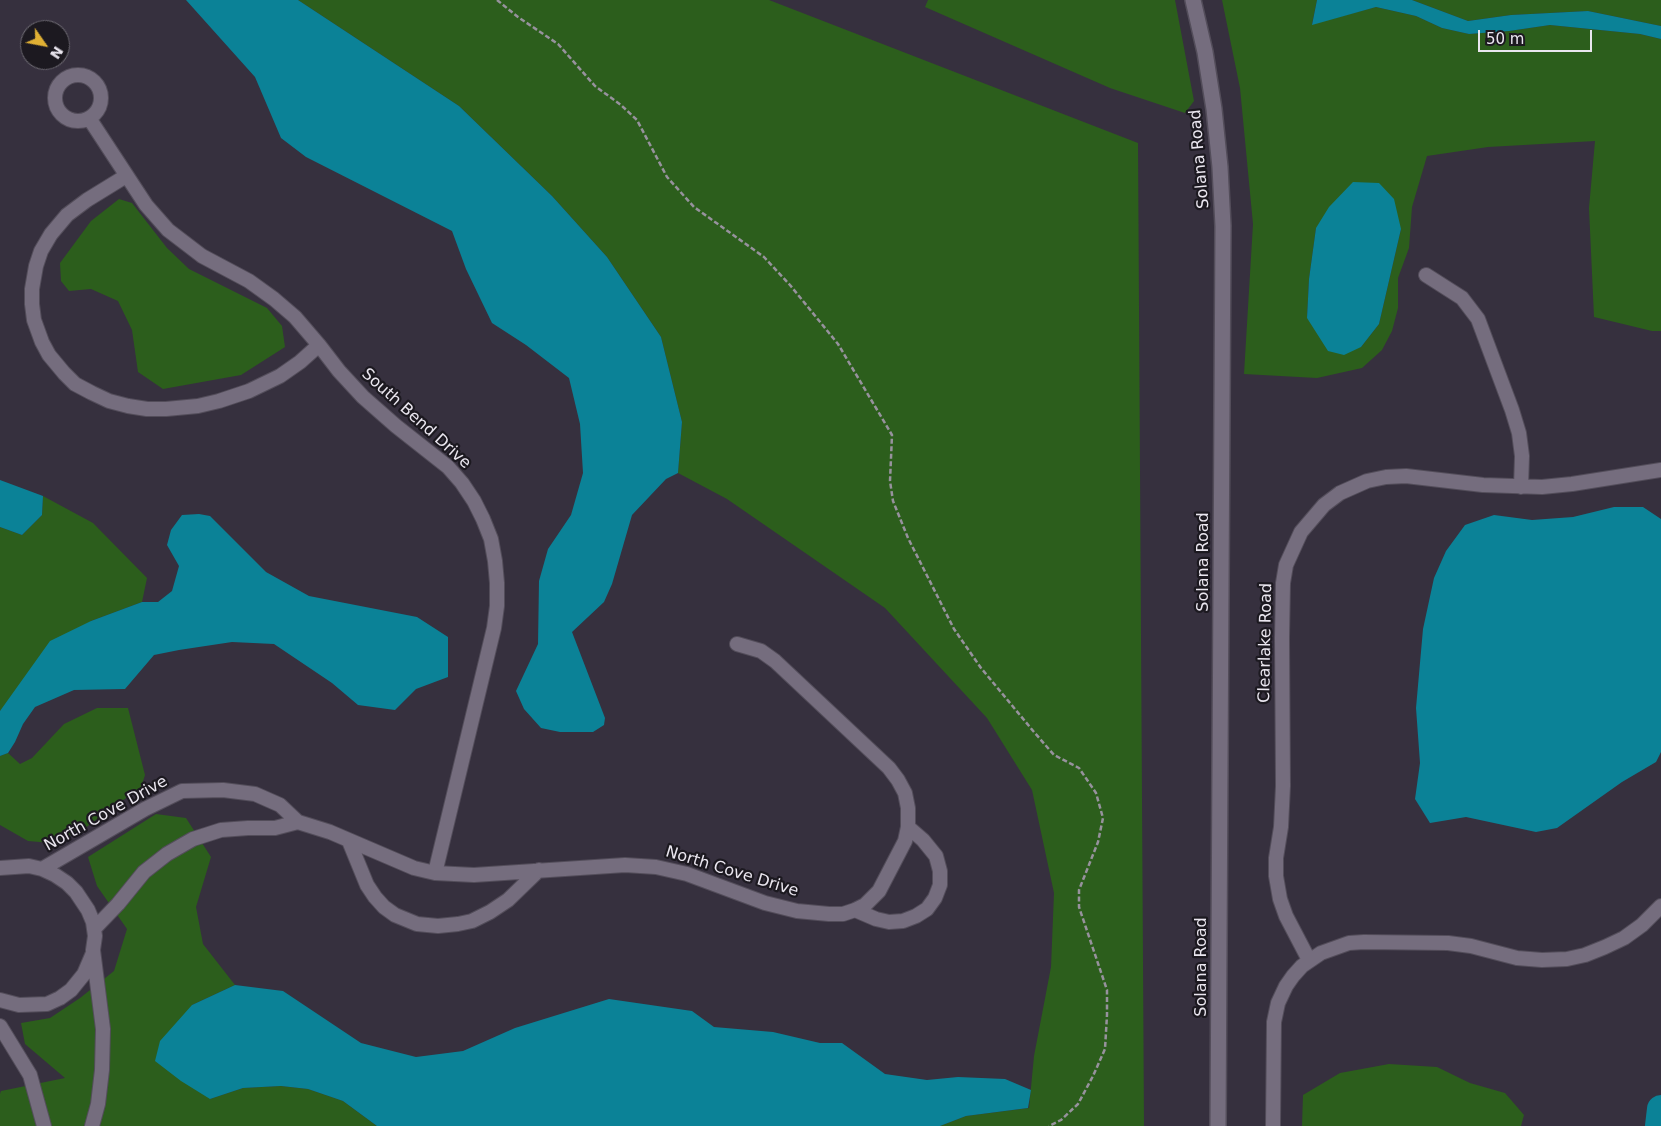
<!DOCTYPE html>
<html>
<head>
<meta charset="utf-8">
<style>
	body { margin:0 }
	#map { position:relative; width:1661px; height:1126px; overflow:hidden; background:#36303e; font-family:"DejaVu Sans",sans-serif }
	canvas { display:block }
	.north { position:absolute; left:20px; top:20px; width:50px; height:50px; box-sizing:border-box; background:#1c1920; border:1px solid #6e6b73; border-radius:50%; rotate:123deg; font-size:14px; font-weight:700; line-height:20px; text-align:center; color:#eae6ef }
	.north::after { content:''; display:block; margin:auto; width:18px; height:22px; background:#e0b034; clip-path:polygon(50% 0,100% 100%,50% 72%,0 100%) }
	.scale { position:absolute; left:1478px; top:30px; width:114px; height:22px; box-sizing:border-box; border:2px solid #eae6ef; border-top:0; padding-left:6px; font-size:15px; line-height:18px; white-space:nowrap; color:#eae6ef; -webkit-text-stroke:4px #1c1920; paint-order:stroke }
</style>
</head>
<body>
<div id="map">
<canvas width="1661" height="1126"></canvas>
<div class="north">N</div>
<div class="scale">50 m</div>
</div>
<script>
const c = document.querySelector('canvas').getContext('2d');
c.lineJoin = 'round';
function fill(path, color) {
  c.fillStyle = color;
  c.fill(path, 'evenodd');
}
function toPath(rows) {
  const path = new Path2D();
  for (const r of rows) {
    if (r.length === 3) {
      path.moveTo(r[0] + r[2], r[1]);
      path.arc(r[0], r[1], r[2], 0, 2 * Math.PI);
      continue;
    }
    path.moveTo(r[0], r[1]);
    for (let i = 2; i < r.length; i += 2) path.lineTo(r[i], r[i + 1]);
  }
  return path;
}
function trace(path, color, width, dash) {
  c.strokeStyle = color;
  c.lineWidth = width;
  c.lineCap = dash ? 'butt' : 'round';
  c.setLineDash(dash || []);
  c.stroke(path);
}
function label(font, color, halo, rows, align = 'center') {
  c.font = font + ' "DejaVu Sans",sans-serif';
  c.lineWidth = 4.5;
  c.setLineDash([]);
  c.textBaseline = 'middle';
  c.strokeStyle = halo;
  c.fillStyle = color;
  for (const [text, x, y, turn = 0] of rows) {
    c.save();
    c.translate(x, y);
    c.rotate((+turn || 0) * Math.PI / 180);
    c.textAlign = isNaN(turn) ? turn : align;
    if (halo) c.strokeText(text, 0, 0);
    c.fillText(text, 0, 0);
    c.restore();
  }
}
const green = toPath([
	[298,0,769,0,1138,143,1144,1126,940,1126,966,1116,1029,1108,1034,1056,1051,967,1054,893,1032,790,987,718,885,608,727,499,678,473,682,422,661,337,607,257,552,196,459,106],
	[928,0,1175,0,1194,101,1185,113,1110,88,925,7],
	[1222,0,1317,0,1312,24,1376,7,1416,16,1442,28,1469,34,1509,31,1550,25,1640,34,1661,39,1661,331,1652,331,1594,317,1589,208,1595,141,1488,147,1427,156,1412,207,1409,248,1398,278,1398,308,1392,331,1382,350,1362,368,1317,378,1244,374,1253,224,1240,88],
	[1316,228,1401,229,1379,324,1361,347,1307,318,1309,279],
	[1412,0,1661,0,1661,26,1588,11,1511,15,1468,21],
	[119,199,132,203,167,248,189,269,267,308,282,326,285,347,241,375,163,389,138,372,132,330,118,301,91,289,69,291,61,281,60,263,91,221],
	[43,496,93,523,147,578,142,602,91,621,0,711,0,527,22,535,42,515],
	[97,708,128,708,145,775,141,787,81,831,52,843,28,841,0,825,0,756,8,753,20,764,32,758,64,724],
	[156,814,186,818,211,857,196,907,203,944,235,985,192,1005,210,1099,243,1088,281,1086,308,1089,343,1101,377,1126,0,1126,0,1094,1,1091,65,1078,25,1044,21,1023,50,1018,80,998,114,971,127,929,97,886,88,857],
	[1389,1064,1437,1067,1470,1083,1505,1093,1524,1115,1521,1126,1302,1126,1303,1095,1340,1073]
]);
const water = toPath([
	[186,0,298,0,459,106,552,196,607,257,661,337,682,422,678,473,666,479,632,515,612,584,604,602,572,632,605,718,604,725,593,732,560,732,541,728,524,709,516,691,538,644,539,581,548,549,571,515,583,473,580,424,569,378,526,345,492,323,466,269,452,231,306,157,281,138,255,77],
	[1317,0,1412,0,1468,21,1511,15,1588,11,1661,26,1661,39,1640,34,1550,25,1509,31,1469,34,1442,28,1416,16,1376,7,1312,25],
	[1353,182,1379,183,1394,199,1401,229,1379,324,1361,347,1344,355,1328,351,1307,318,1309,279,1316,228,1329,207],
	[0,480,43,496,42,515,22,535,0,527],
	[1614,507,1643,507,1661,519,1661,752,1656,762,1622,782,1557,828,1536,832,1466,817,1430,823,1415,799,1420,763,1416,708,1423,629,1434,578,1446,551,1465,525,1494,515,1532,520,1573,517],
	[199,514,210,516,266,572,309,596,417,617,448,637,448,677,416,689,395,710,358,705,332,683,274,644,232,642,179,650,154,655,125,689,74,690,35,707,23,724,15,742,8,753,0,756,0,711,50,641,91,621,142,602,158,602,172,591,179,566,167,545,171,530,182,515],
	[235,985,283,991,361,1043,416,1057,463,1051,515,1028,609,999,692,1011,714,1027,773,1032,820,1043,842,1043,885,1074,927,1080,958,1077,1005,1079,1031,1090,1028,1108,966,1116,940,1126,377,1126,343,1101,308,1089,281,1086,243,1088,210,1099,181,1081,155,1061,160,1041,192,1005]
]);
const river = toPath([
	[1659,1126,1661,1109]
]);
const path = toPath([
	[497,0,518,17,558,44,595,86,621,105,637,120,667,177,694,207,764,257,790,285,838,344,892,435,890,481,893,501,908,538,954,629,981,668,1034,732,1054,755,1079,768,1096,793,1103,818,1098,842,1079,890,1079,907,1107,990,1107,1015,1105,1049,1093,1076,1078,1104,1061,1120,1049,1126]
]);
const street = toPath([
	[78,98,23],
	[89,118,146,205,168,230,202,256,249,281,274,299,295,317,319,345,339,371,363,397,396,426,448,467,462,483,474,501,483,519,491,539,495,561,497,583,497,606,494,628,435,873],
	[126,176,87,200,67,215,51,234,41,251,36,266,32,289,32,304,34,320,42,342,49,355,64,373,75,384,92,393,109,401,128,406,147,409,166,409,198,406,219,401,249,391,280,376,300,362,319,345],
	[1426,275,1462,298,1478,319,1512,410,1519,433,1522,456,1521,487],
	[298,822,330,832,414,868,435,873,474,875,625,865,656,867,687,874,765,903,797,911,829,914,843,914,855,910,865,905,879,891,905,841,908,827,908,808,905,793,898,780,889,768,775,661,761,651,737,644],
	[349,841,367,885,375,897,384,907,395,915,417,924,438,926,458,924,472,921,490,912,508,900,539,870],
	[0,868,29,866,42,869,55,875,67,883,76,892,88,910,93,922,95,936,93,950,103,1029,102,1070,98,1104,92,1126],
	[42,869,145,809,182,791,223,790,255,794,280,805,298,822,275,828,248,828,221,830,193,839,167,854,144,872,118,904,94,929],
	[855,910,876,919,889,922,903,921,916,916,927,909,935,898,940,885,940,871,936,856,923,840,908,827],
	[1309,960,1286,916,1280,899,1276,876,1276,858,1281,827,1283,786,1282,638,1283,583,1286,565,1301,532,1324,505,1340,493,1367,481,1386,477,1406,476,1483,485,1542,487,1572,484,1661,470],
	[0,1000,19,1005,47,1004,60,998,71,990,84,974,93,953],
	[0,1026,30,1075,44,1126],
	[1273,1126,1274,1022,1278,1003,1286,986,1293,976,1302,966,1321,953,1349,943,1364,942,1448,943,1471,946,1517,958,1542,960,1567,959,1585,955,1605,947,1624,938,1642,925,1661,906]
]);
const secondary = toPath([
	[1193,0,1205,52,1214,109,1220,167,1223,226,1218,1126]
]);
const streetNames = [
	["Solana Road",1200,159,-95],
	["South Bend Drive",416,419,42],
	["Solana Road",1204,562,-90],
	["Clearlake Road",1266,643,-89],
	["North Cove Drive",106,814,-29],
	["North Cove Drive",732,872,17],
	["Solana Road",1202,967,-90]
];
fill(green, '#2c5e1c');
fill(water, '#0b8297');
trace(river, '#0b8297', 28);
trace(street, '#534d5a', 16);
trace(secondary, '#534d5a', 18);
trace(path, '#97929d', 2.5, [5, 2.5]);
trace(street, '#756d7e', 14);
trace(secondary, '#756d7e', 15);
label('16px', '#eae6ef', '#1c1920', streetNames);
</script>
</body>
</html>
